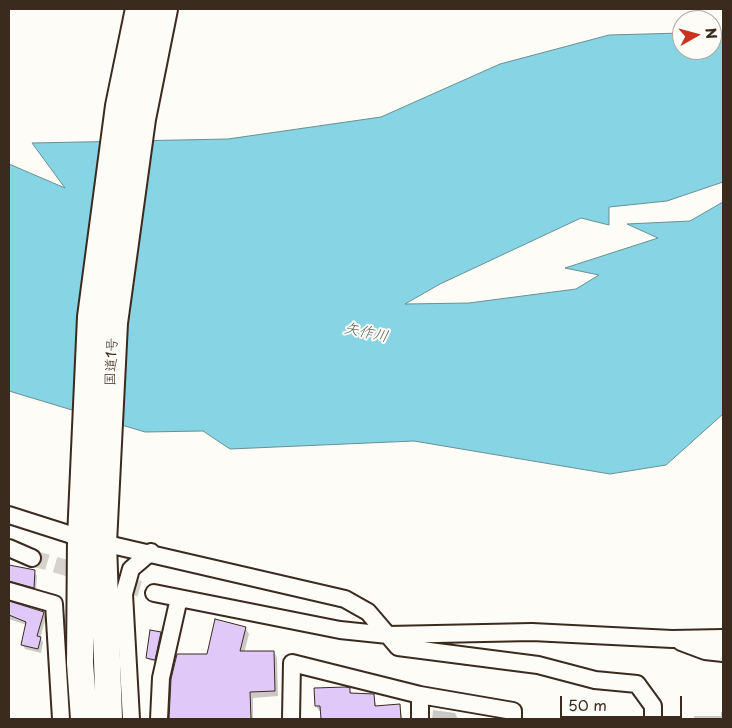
<!DOCTYPE html>
<html>
<head>
<meta charset="utf-8">
<style>
	body { margin:0 }
	#map { position:relative; width:732px; height:728px; overflow:hidden; background:#fdfcf7; font-family:"Playpen Sans",sans-serif }
	canvas { display:block }
	.frame { position:absolute; inset:0; border:10px solid #3b2a1e; pointer-events:none }
	.north { position:absolute; left:672px; top:10px; width:50px; height:50px; box-sizing:border-box; background:#fdfcf7; border:1px solid #afa8a0; border-radius:50%; rotate:83deg; font-size:14px; font-weight:700; line-height:20px; text-align:center; color:#3b2a1e }
	.north::after { content:''; display:block; margin:auto; width:18px; height:22px; background:#c8321e; clip-path:polygon(50% 0,100% 100%,50% 72%,0 100%) }
	.scale { position:absolute; left:560px; top:696px; width:122px; height:22px; box-sizing:border-box; border:2px solid #3b2a1e; border-top:0; padding-left:6px; font-size:15px; line-height:18px; white-space:nowrap; color:#3b2a1e; -webkit-text-stroke:4px #fdfcf7; paint-order:stroke }
</style>
</head>
<body>
<div id="map">
<canvas width="732" height="728"></canvas>
<div class="frame"></div>
<div class="north">N</div>
<div class="scale">50 m</div>
</div>
<script>
const c = document.querySelector('canvas').getContext('2d');
c.lineJoin = 'round';
function fill(path, color) {
  c.fillStyle = color;
  c.fill(path, 'evenodd');
}
function toPath(rows) {
  const path = new Path2D();
  for (const r of rows) {
    path.moveTo(r[0], r[1]);
    for (let i = 2; i < r.length; i += 2) path.lineTo(r[i], r[i + 1]);
  }
  return path;
}
function trace(path, color, width, dash) {
  c.strokeStyle = color;
  c.lineWidth = width;
  c.lineCap = dash ? 'butt' : 'round';
  c.setLineDash(dash || []);
  c.stroke(path);
}
function label(font, color, halo, rows, align = 'center') {
  c.font = font + ' "Playpen Sans","Klee One",sans-serif';
  c.lineWidth = 4;
  c.setLineDash([]);
  c.textBaseline = 'middle';
  c.strokeStyle = halo;
  c.fillStyle = color;
  for (const [text, x, y, turn = 0] of rows) {
    c.save();
    c.translate(x, y);
    c.rotate((+turn || 0) * Math.PI / 180);
    c.textAlign = isNaN(turn) ? turn : align;
    if (halo) c.strokeText(text, 0, 0);
    c.fillText(text, 0, 0);
    c.restore();
  }
}
const water = toPath([
	[723,32,723,182,667,201,609,207,609,225,581,218,440,284,405,304,469,303,576,289,599,275,565,268,658,238,627,224,690,221,723,202,723,414,666,465,610,474,414,441,230,449,203,431,145,432,9,391,9,164,65,188,32,143,228,139,381,117,500,64,609,35,682,33,682,50,712,50,712,33,723,32]
]);
const shadow = toPath([
	[9,567,34,571,37,576,36,592,9,587],
	[9,603,43,613,46,617,40,638,43,642,41,653,25,649,23,645,27,625,9,619],
	[245,628,249,634,244,653,274,652,277,658,278,696,253,698,253,719,170,719,172,679],
	[160,633,156,662,149,660,147,658],
	[349,689,353,695,373,695,377,707,399,705,403,719,322,719,322,711,319,711,316,706],
	[433,710,455,713,458,719,432,719],
	[721,712,723,712,723,719,694,719,694,716,721,716]
]);
const building = toPath([
	[9,565,35,570,34,588,9,581,9,565],
	[9,601,44,612,37,636,41,637,38,649,21,645,26,622,9,615,9,601],
	[215,619,246,627,240,651,274,651,275,691,250,692,251,719,169,719,171,679,177,654,207,654,215,619],
	[150,630,161,632,155,660,146,658,150,630],
	[346,687,350,688,350,693,374,694,375,706,400,704,401,719,321,719,320,706,315,706,314,688,346,687]
]);
const minorTunnel = toPath([
	[32,558,154,593]
]);
const minor = toPath([
	[9,515,81,538],
	[103,543,345,599,368,612,398,647,538,665,595,680,637,684,653,706,653,719],
	[9,548,32,558],
	[9,591,54,604,61,719],
	[154,593,340,630,388,635,532,632,672,639,723,638],
	[681,642,705,651,723,653],
	[420,695,420,719],
	[131,719,124,594,131,569,151,552],
	[159,719,161,678,179,598],
	[291,719,292,663,420,695,513,711,513,719]
]);
const trunk = toPath([
	[84,719,80,663,81,538,91,317,119,106,139,9],
	[109,719,103,543,114,323,142,119,164,9]
]);
const streetNames = [
	["国道1号",112,362,-87]
];
const waterNames = [
	["矢作川",366,333,12]
];
fill(water, '#86d4e4');
trace(water, '#689095', 1);
fill(shadow, '#0003');
fill(building, '#e0c8f8');
trace(building, '#3b2a1e', 1);
trace(minorTunnel, '#d6d2cc', 16, [16, 8]);
trace(minor, '#3b2a1e', 20);
trace(trunk, '#3b2a1e', 30);
trace(minor, '#fdfcf7', 16);
trace(trunk, '#fdfcf7', 26);
label('14px', '#3b2a1e', '#fdfcf7', streetNames);
label('italic 15px', '#525d59', '#fdfcf7', waterNames);
</script>
</body>
</html>
